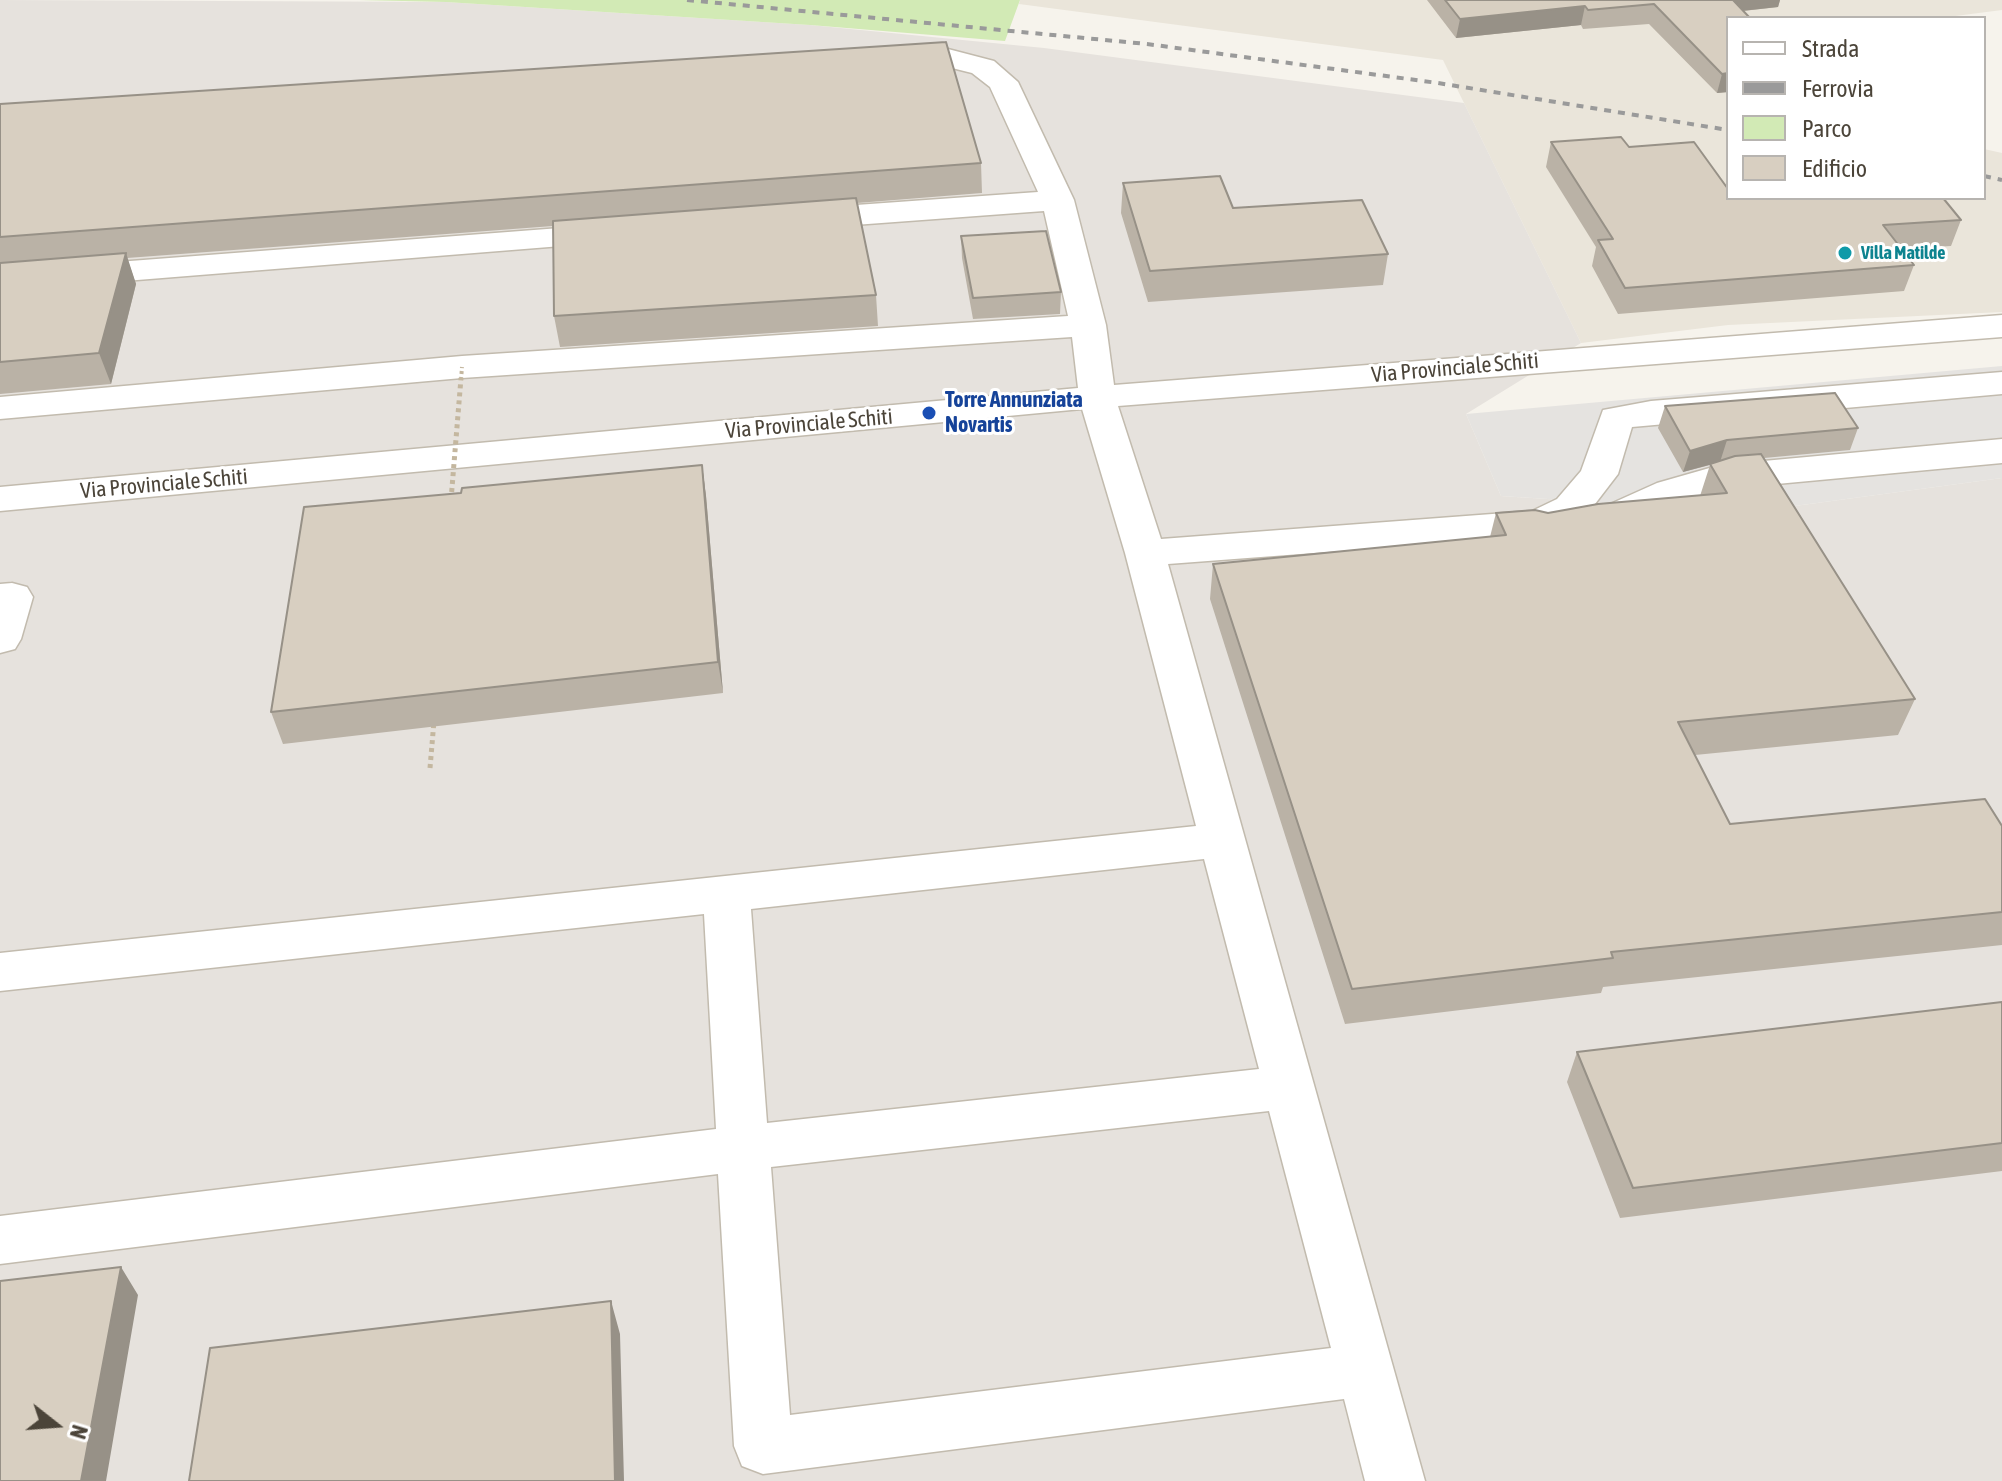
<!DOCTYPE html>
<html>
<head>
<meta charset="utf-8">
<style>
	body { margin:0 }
	#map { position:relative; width:2002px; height:1481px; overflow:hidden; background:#f6f3ec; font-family:"Asap Condensed",sans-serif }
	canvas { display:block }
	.legend { position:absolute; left:1726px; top:16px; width:260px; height:184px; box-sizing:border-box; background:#fff; border:2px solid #b7b4b0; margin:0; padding:10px 14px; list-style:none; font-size:24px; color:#4b4439 }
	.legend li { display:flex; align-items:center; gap:16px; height:40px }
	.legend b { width:40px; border:2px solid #b7b4b0 }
	.north { position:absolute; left:16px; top:1385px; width:80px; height:80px; -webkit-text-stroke:6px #fff; paint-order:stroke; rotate:107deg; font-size:22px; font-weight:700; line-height:32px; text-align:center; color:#4b4439 }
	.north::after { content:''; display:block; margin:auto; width:28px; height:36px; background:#4b4439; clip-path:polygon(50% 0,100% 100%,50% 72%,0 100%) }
</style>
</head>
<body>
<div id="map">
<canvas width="2002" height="1481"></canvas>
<ul class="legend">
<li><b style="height:10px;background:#fff"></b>Strada</li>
<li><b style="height:10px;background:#9a9a9a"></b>Ferrovia</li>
<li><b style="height:22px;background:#d2eab5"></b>Parco</li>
<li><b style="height:22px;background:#d8cfc1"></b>Edificio</li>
</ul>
<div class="north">N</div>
</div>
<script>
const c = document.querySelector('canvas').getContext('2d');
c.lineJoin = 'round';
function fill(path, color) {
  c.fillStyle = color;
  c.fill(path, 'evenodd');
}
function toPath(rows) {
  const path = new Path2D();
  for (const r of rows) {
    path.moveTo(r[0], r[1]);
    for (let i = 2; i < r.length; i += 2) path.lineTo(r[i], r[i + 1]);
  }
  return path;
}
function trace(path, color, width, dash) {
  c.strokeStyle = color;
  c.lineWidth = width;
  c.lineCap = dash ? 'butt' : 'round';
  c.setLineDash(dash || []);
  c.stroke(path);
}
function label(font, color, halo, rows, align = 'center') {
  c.font = font + ' "Asap Condensed",sans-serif';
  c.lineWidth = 6;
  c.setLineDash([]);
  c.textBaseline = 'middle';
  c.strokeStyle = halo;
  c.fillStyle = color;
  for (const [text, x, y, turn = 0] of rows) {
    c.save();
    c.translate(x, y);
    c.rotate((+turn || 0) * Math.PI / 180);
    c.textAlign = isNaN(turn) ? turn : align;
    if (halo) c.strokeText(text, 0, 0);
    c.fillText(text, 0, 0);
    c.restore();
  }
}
const residential = toPath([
	[1020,0,2002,0,2002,10,1940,18,1728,18,1728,198,1984,198,1984,149,2002,153,2002,312,1728,325,1581,343,1443,60,1019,4]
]);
const industrial = toPath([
	[0,0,446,2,810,25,1044,48,1464,103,1581,343,1466,414,1501,496,1750,512,2002,478,2002,1481,0,1481]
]);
const green = toPath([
	[359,0,1020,0,1005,41,810,25,446,2]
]);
const parking = toPath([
	[2002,366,2002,478,1750,512,1501,496,1466,414]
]);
const minor = toPath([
	[948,49,994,61,1018,82,1074,200,1106,325,1114,385,2002,315,2002,337,1118,406,1161,539,1532,511,1557,499,1581,471,1603,410,1651,401,2002,372,2002,394,1632,427,1618,474,1585,517,1539,536,1168,564,1425,1481,1365,1481,1344,1399,763,1474,742,1466,734,1446,718,1174,0,1264,0,1216,716,1129,704,914,0,991,0,953,1196,826,1125,553,1082,409,0,511,0,487,1078,388,1072,337,462,378,0,419,0,397,462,356,1068,316,1044,211,800,229,788,226,783,219,788,212,800,209,1038,192,990,87,972,73,948,67,892,71,881,68,877,62,881,56,892,53,948,49],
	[1204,859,1259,1069,767,1123,751,909,1204,859],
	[1269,1111,1331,1348,790,1415,771,1167,1269,1111],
	[612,224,624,227,629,234,624,241,0,291,0,271,612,224],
	[2002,439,2002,463,1723,489,1685,501,1602,536,1588,532,1582,523,1588,514,1657,483,1720,465,2002,439],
	[12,583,27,587,33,597,21,639,15,649,0,653,0,584,12,583]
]);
const rail = toPath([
	[687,0,1147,44,1438,83,1728,130],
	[1984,176,2002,180]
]);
const pathBridgeFar1 = toPath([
	[461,380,462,367]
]);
const pathBridge = toPath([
	[451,500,461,378],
	[430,768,434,721]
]);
const wall = toPath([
	[1427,0,1780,0,1778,7,1743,11,1728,18,1728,92,1717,93,1649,24,1583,29,1581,25,1456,38],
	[0,104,981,163,982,193,857,203,876,295,878,326,560,347,554,316,553,226,127,258,136,284,111,384,0,394],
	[1551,142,1629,147,1728,198,1961,220,1951,246,1902,249,1914,265,1904,291,1618,314,1592,266,1596,247,1546,167],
	[1123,183,1233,208,1388,254,1383,285,1148,302,1121,213],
	[961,236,1061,292,1060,314,973,319,962,258],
	[1665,406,1858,428,1850,450,1764,458,1915,699,1898,735,1695,755,1730,824,2002,826,2002,945,1603,987,1601,993,1345,1024,1210,599,1213,564,1490,537,1496,513,1548,513,1700,496,1710,465,1683,472,1658,428],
	[702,465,706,496,723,693,283,744,271,712],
	[2002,1002,2002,1171,1620,1218,1567,1082,1577,1052]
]);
const shadedWall = toPath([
	[1726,0,1780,0,1778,7,1723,13],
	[1585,6,1581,25,1456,38,1460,19],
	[1728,73,1728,92,1717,93,1722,74],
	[126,253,136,284,111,384,99,353],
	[1727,440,1720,462,1683,472,1690,451],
	[702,465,706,496,723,693,718,662],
	[121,1267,138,1295,106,1481,81,1481],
	[611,1301,620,1334,624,1481,615,1481]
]);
const building = toPath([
	[1445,0,1733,0,1750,18,1728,18,1728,73,1722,74,1654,4,1588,10,1585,6,1460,19,1445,0],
	[946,42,981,163,0,237,0,104,946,42],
	[1621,137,1629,147,1694,142,1728,189,1728,198,1943,198,1961,220,1883,225,1914,265,1625,288,1598,240,1613,239,1551,142,1621,137],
	[1220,176,1233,208,1362,200,1388,254,1150,271,1123,183,1220,176],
	[856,198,876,295,554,316,553,221,856,198],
	[1046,231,1061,292,973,298,961,236,1046,231],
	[126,253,99,353,0,362,0,263,126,253],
	[1835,393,1858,428,1727,440,1690,451,1665,406,1835,393],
	[1761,454,1915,699,1678,722,1730,824,1985,799,2002,826,2002,912,1611,952,1613,958,1352,989,1213,564,1506,535,1496,513,1535,510,1548,513,1598,504,1727,493,1710,464,1735,456,1761,454],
	[702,465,718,662,271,712,304,507,461,493,462,488,702,465],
	[2002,1002,2002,1143,1633,1188,1577,1052,2002,1002],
	[121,1267,81,1481,0,1481,0,1281,121,1267],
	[611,1301,615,1481,189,1481,210,1348,611,1301]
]);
const markers = [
	[1845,253,8,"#0f9aa8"],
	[929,413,8,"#1a4fb4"]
];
const farCulturenames = [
	["Villa Matilde",1861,253]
];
const streetNames = [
	["Via Provinciale Schiti",1455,368,-5],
	["Via Provinciale Schiti",809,424,-5],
	["Via Provinciale Schiti",164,484,-5]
];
const transitNames = [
	["Torre Annunziata",945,400],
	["Novartis",945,425]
];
fill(residential, '#eae5da');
fill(industrial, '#e6e2dd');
fill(green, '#d2eab5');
fill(parking, '#e5e3e0');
trace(minor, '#c2bbae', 3);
fill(minor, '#fff');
trace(rail, '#9a9a9a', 4, [7, 7]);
trace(pathBridgeFar1, '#c4b79f', 4, [3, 3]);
trace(pathBridge, '#c4b79f', 5, [4, 4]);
fill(wall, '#bab2a6');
fill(shadedWall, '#979187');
fill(building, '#d8cfc1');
trace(building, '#979187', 2);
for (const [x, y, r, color] of markers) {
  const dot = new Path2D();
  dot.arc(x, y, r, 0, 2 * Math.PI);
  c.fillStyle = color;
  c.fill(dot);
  trace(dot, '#fff', 3);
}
label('bold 18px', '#0d838f', '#fff', farCulturenames, 'left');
label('22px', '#4b4439', '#fff', streetNames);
label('bold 22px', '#164399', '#fff', transitNames, 'left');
</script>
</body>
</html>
